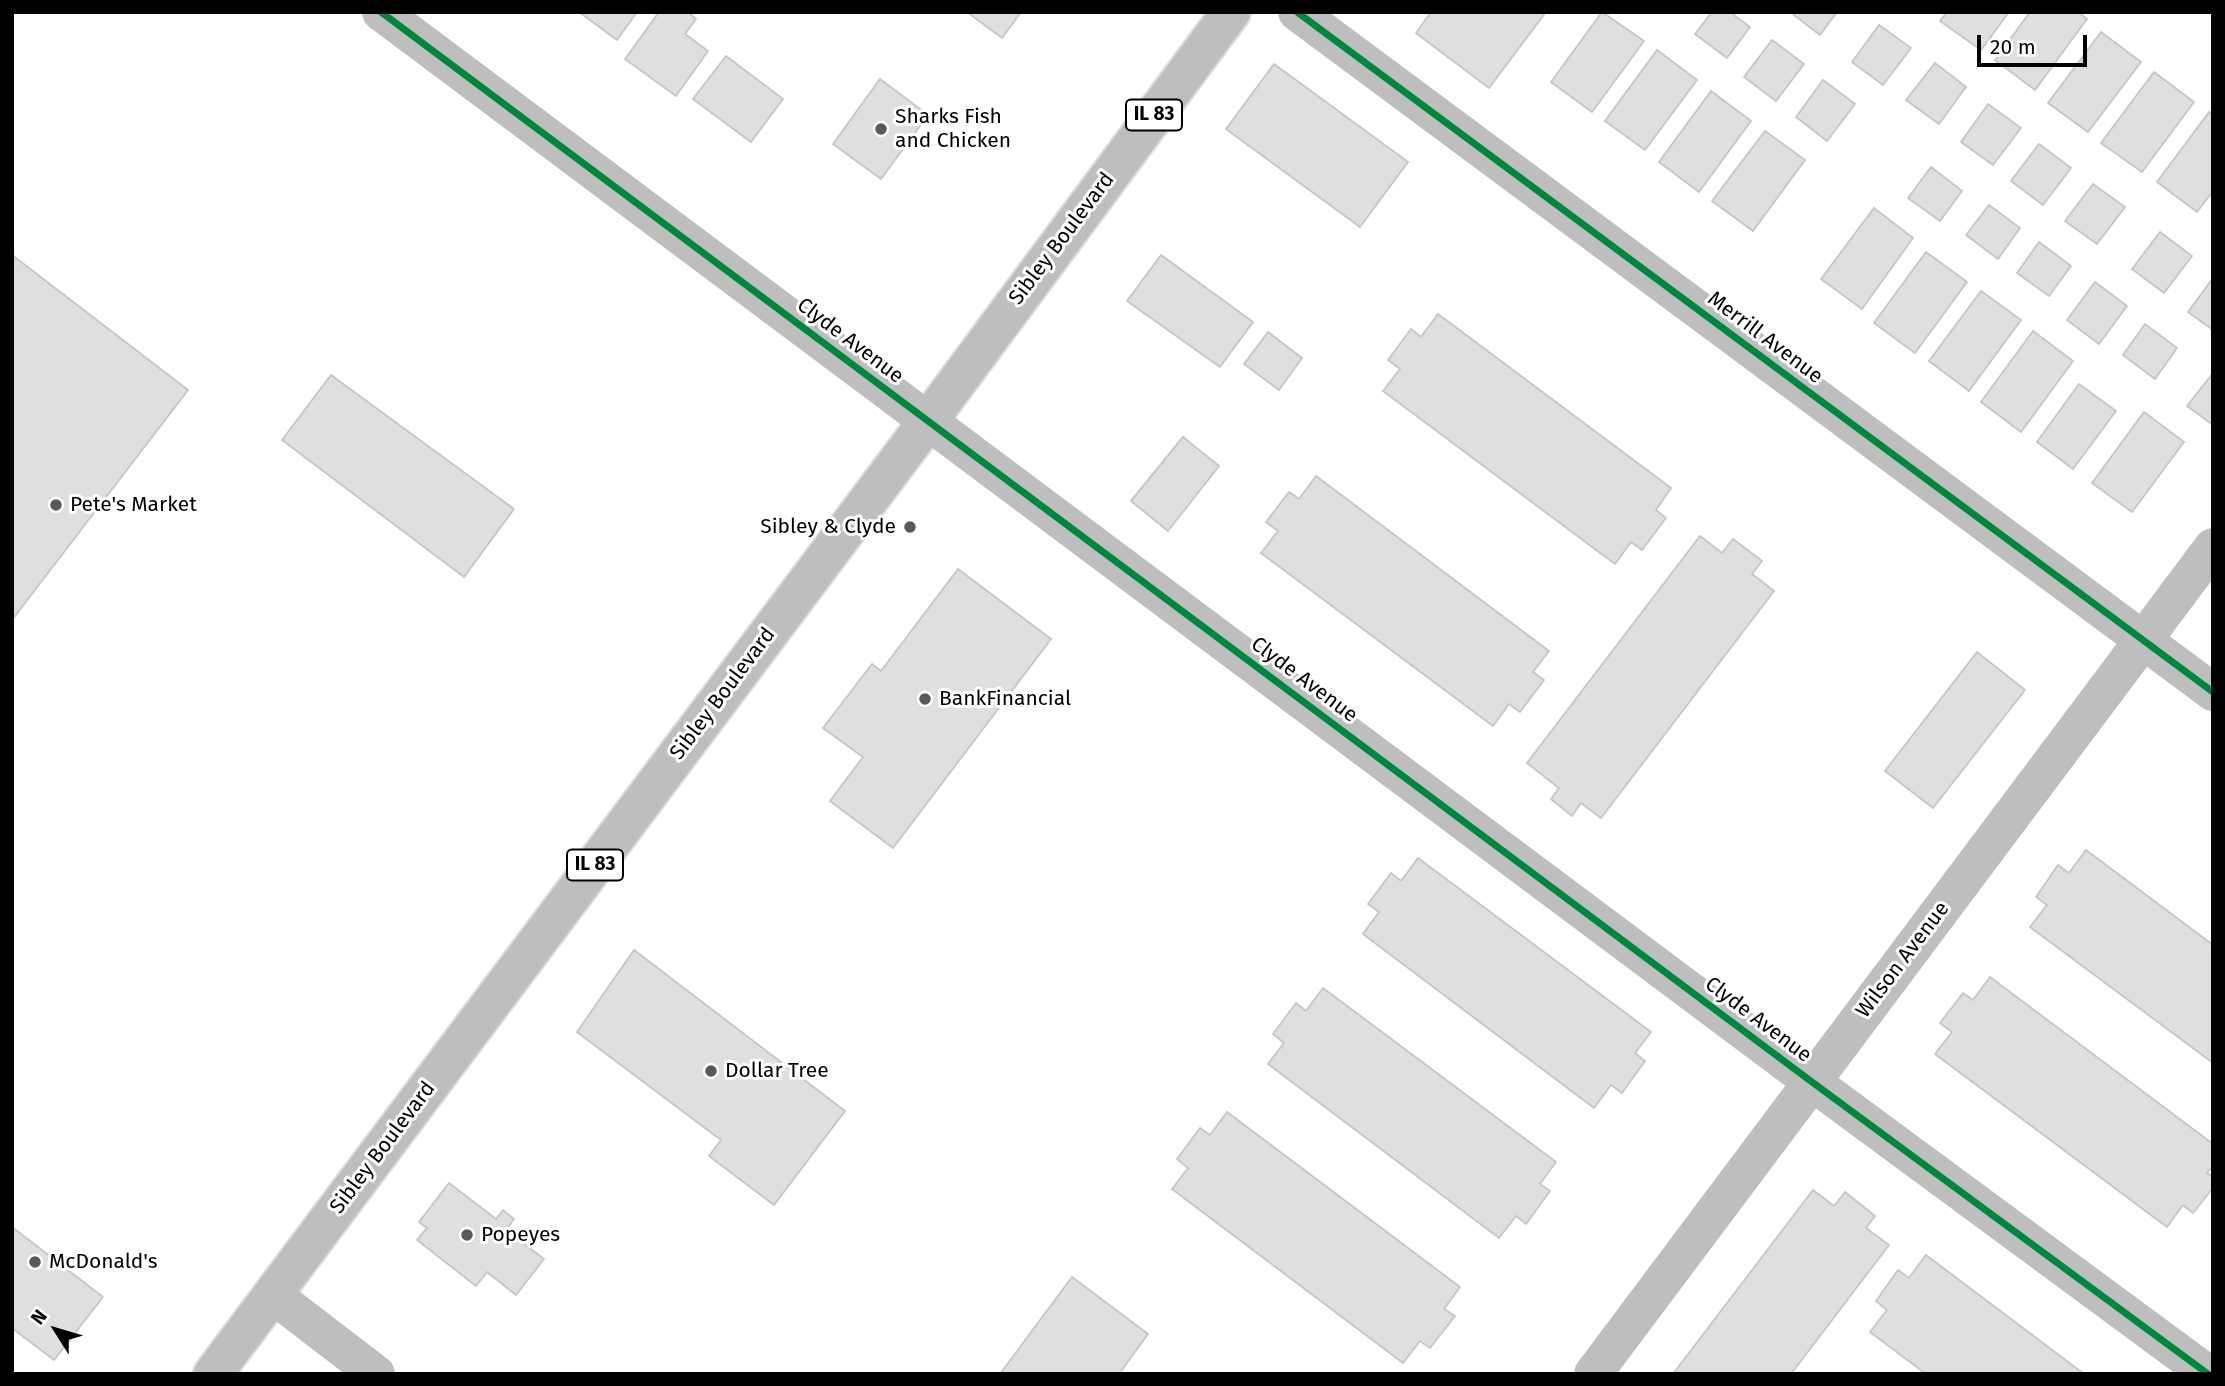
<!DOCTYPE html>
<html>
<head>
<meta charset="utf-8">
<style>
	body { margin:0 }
	#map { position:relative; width:2225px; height:1386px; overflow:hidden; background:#fff; font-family:"Fira Sans",sans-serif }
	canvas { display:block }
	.frame { position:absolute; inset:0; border:14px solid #000; pointer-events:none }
	.north { position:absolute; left:21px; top:1295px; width:70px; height:70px; -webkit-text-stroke:5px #fff; paint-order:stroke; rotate:307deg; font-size:19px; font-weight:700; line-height:28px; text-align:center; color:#000 }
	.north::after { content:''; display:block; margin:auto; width:24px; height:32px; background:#000; clip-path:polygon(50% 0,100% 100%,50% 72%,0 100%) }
	.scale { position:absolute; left:1977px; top:35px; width:110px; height:32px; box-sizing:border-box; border:4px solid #000; border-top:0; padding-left:9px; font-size:21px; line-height:24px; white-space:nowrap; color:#000; -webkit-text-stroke:5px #fff; paint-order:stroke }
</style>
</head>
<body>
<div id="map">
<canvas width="2225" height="1386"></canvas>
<div class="frame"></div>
<div class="north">N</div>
<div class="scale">20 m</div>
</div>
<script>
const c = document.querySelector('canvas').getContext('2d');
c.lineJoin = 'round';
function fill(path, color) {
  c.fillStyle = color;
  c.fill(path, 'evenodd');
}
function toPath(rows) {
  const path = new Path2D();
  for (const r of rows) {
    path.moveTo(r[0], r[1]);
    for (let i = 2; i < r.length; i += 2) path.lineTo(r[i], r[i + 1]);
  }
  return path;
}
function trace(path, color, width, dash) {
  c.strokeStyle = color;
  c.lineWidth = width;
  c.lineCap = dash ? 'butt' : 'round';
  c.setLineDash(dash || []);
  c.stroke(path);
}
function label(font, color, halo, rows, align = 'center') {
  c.font = font + ' "Fira Sans",sans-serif';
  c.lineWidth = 6;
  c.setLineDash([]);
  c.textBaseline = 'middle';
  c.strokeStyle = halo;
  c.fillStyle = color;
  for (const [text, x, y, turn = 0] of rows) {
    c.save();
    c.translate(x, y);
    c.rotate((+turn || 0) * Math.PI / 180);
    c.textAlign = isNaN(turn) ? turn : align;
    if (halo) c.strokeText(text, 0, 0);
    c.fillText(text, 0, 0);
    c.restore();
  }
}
const building = toPath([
	[579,12,637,12,617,40,579,12],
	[659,12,688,12,696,19,685,34,708,51,676,96,625,59,659,12],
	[967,12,1021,12,1002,38,967,12],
	[1431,12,1546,12,1489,88,1416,33,1431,12],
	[1602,12,1644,41,1592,112,1551,82,1602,12],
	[1712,12,1730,12,1750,27,1727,58,1695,34,1712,12],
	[1790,12,1837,12,1820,35,1790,12],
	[1947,12,2009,12,1981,50,1940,21,1947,12],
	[2030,12,2078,12,2087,19,2035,90,1995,60,2030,12],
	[1879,25,1911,48,1883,85,1852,62,1879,25],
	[2101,32,2141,62,2088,132,2048,103,2101,32],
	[1772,40,1804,64,1776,101,1744,77,1772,40],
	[1657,50,1697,80,1645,150,1605,121,1657,50],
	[726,56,783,99,751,142,693,99,726,56],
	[1935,63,1966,87,1939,124,1906,100,1935,63],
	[1274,64,1408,162,1360,227,1226,129,1274,64],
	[2154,72,2194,102,2142,172,2101,143,2154,72],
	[880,79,928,115,881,179,833,144,880,79],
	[1823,80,1855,104,1827,141,1796,117,1823,80],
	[1711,91,1751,121,1699,192,1659,162,1711,91],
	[1988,104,2021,128,1993,165,1961,142,1988,104],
	[2209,112,2213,114,2213,191,2197,212,2157,182,2209,112],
	[1765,131,1805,160,1753,231,1712,201,1765,131],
	[2039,144,2071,168,2043,205,2011,181,2039,144],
	[1931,167,1962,191,1940,221,1908,198,1931,167],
	[2093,184,2125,207,2097,244,2065,221,2093,184],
	[1989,205,2020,228,1998,259,1966,235,1989,205],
	[1874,208,1913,238,1862,309,1821,279,1874,208],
	[2160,232,2192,256,2164,293,2132,269,2160,232],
	[2039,242,2071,266,2049,296,2017,273,2039,242],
	[1926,252,1967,282,1915,353,1874,323,1926,252],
	[12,255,188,390,12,620,12,255],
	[1161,255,1253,322,1220,367,1127,301,1161,255],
	[2213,278,2213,330,2188,312,2213,278],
	[2095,282,2127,306,2099,344,2067,320,2095,282],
	[1981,291,2021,320,1969,391,1929,361,1981,291],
	[1438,314,1671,488,1656,510,1666,518,1642,550,1631,542,1615,564,1383,391,1400,369,1388,360,1411,329,1421,337,1438,314],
	[2145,324,2177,348,2155,379,2123,355,2145,324],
	[2033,331,2073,361,2021,432,1981,402,2033,331],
	[1268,332,1302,358,1279,390,1244,364,1268,332],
	[2213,373,2213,425,2187,406,2213,373],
	[331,375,514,509,464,577,282,440,331,375],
	[2079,384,2116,411,2073,469,2037,442,2079,384],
	[2144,412,2184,442,2132,512,2092,483,2144,412],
	[1183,437,1219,466,1168,531,1131,501,1183,437],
	[1316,476,1549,651,1533,672,1544,680,1520,712,1509,704,1493,726,1261,553,1278,531,1266,522,1289,492,1299,499,1316,476],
	[1700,536,1722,553,1733,539,1762,561,1752,574,1774,591,1601,818,1581,803,1572,816,1551,799,1559,788,1527,763,1700,536],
	[958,569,1051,639,893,848,830,801,863,757,823,728,872,664,881,671,958,569],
	[1977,652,2025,690,1933,808,1885,771,1977,652],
	[2086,850,2213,945,2213,1063,2030,927,2047,905,2036,897,2058,865,2069,873,2086,850],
	[1418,858,1651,1032,1635,1053,1645,1061,1622,1093,1611,1085,1594,1108,1363,934,1379,912,1368,904,1391,873,1401,881,1418,858],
	[634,950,845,1111,774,1205,709,1156,721,1140,577,1032,634,950],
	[1990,977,2213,1144,2213,1166,2207,1173,2213,1177,2213,1188,2193,1213,2183,1205,2167,1227,1935,1054,1952,1032,1940,1023,1963,993,1973,1000,1990,977],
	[1323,988,1556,1162,1540,1184,1550,1191,1526,1224,1516,1216,1499,1238,1268,1064,1284,1043,1273,1034,1296,1003,1306,1011,1323,988],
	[1227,1112,1460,1287,1444,1309,1455,1316,1430,1348,1420,1341,1403,1363,1172,1189,1188,1168,1177,1159,1200,1128,1210,1135,1227,1112],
	[449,1183,496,1219,503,1210,514,1219,506,1230,544,1259,516,1295,487,1272,476,1286,417,1240,427,1228,419,1222,449,1183],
	[1813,1190,1834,1206,1845,1192,1875,1216,1866,1228,1889,1245,1791,1374,1673,1374,1813,1190],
	[12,1227,103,1297,54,1360,12,1328,12,1227],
	[1926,1255,2084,1374,1926,1374,1870,1332,1887,1310,1876,1301,1898,1270,1909,1278,1926,1255],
	[1072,1277,1148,1334,1119,1374,1000,1374,1072,1277]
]);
const minor = toPath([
	[381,12,1812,1082,2208,1374],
	[1297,12,2213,692],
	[273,1295,376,1374],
	[1593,1374,2213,547]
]);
const major = toPath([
	[213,1374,928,421,1231,12]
]);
const cycleway = toPath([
	[381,12,1812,1082,2208,1374],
	[1297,12,2213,692]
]);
const markers = [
	[881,129,7,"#595959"],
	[56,505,7,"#595959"],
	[910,527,7,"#595959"],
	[925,699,7,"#595959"],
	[711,1071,7,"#595959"],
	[467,1235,7,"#595959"],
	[35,1262,7,"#595959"]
];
const shields = [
	[1154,115,56],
	[595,865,56]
];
const shieldNames = [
	["IL 83",1154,115],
	["IL 83",595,865]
];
const poiNames = [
	["Sharks Fish",895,117],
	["and Chicken",895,141],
	["Pete's Market",70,505],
	["Sibley & Clyde",896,527,"right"],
	["BankFinancial",939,699],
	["Dollar Tree",725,1071],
	["Popeyes",481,1235],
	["McDonald's",49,1262]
];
const streetNames = [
	["Sibley Boulevard",1062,239,-53],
	["Merrill Avenue",1765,338,37],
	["Clyde Avenue",850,341,37],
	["Clyde Avenue",1304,680,37],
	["Sibley Boulevard",723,694,-53],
	["Wilson Avenue",1903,960,-53],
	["Clyde Avenue",1758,1020,37],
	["Sibley Boulevard",383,1148,-53]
];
fill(building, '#dfdfdf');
trace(building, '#c7c7c7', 2);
trace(major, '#dbdbdb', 42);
trace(minor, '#bebebe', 38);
trace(major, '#bebebe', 38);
trace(cycleway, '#00873e', 7);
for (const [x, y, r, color] of markers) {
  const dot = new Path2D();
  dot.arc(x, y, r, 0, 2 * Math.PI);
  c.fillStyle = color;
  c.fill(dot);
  trace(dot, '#fff', 2.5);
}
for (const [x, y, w] of shields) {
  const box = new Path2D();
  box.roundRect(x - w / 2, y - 15.5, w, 31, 5);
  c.fillStyle = '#fff';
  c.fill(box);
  trace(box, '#000', 2);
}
label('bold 19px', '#000', null, shieldNames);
label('21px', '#000', '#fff', poiNames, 'left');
label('21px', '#000', '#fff', streetNames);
</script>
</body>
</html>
